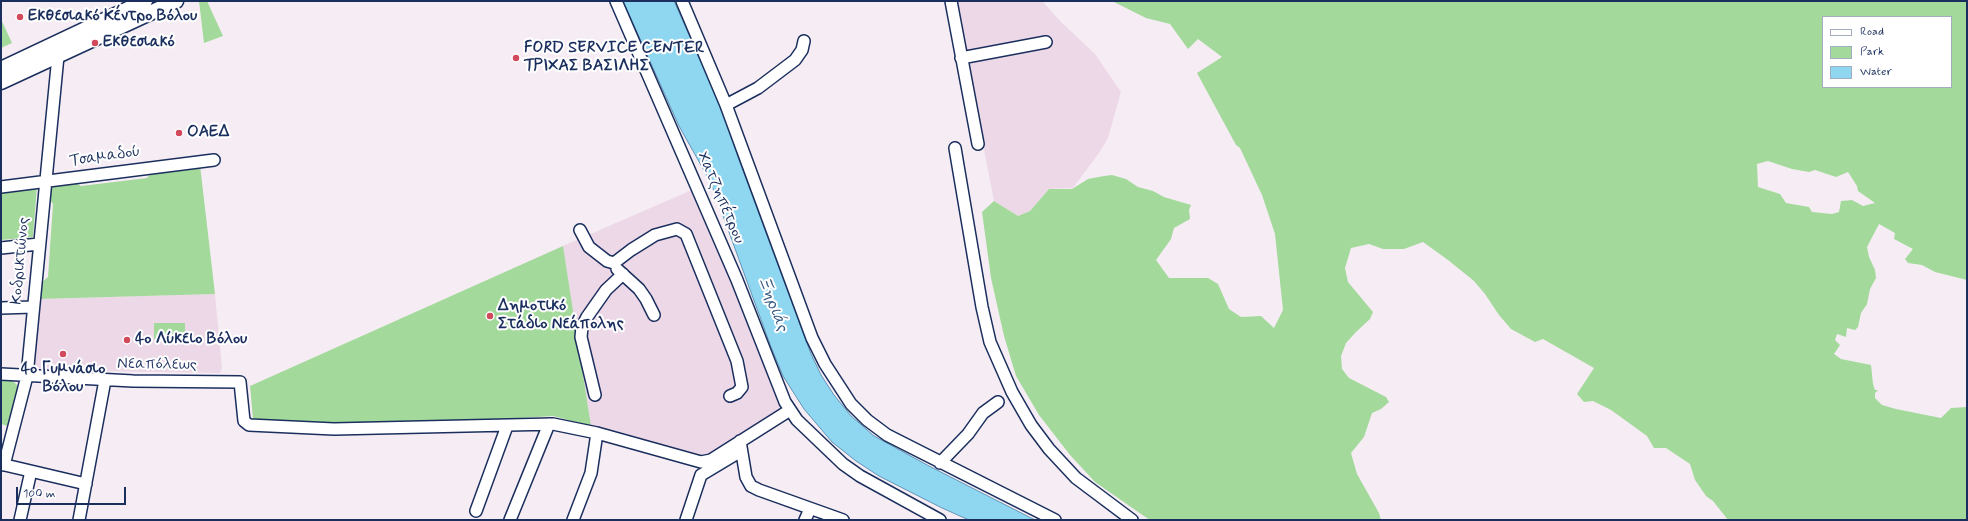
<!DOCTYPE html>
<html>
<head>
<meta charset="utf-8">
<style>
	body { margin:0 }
	#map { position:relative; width:1968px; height:521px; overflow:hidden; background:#f6edf4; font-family:Mynerve,sans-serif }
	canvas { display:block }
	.frame { position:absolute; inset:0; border:2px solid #1b2f5e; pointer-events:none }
	.legend { position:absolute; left:1822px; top:16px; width:130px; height:72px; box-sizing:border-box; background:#fff; border:1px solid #a4acbf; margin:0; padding:5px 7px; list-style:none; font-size:12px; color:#1b2f5e }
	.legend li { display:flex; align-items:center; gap:8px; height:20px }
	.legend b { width:20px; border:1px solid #a4acbf }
	.scale { position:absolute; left:16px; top:487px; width:110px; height:18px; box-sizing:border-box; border:2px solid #1b2f5e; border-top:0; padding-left:5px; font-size:12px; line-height:14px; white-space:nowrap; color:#1b2f5e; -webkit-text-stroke:3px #fff; paint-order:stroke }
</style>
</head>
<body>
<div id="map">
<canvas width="1968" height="521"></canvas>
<div class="frame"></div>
<ul class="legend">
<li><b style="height:5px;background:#fff"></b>Road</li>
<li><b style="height:11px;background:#a4d99c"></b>Park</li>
<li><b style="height:11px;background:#8fd7f1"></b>Water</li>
</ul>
<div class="scale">100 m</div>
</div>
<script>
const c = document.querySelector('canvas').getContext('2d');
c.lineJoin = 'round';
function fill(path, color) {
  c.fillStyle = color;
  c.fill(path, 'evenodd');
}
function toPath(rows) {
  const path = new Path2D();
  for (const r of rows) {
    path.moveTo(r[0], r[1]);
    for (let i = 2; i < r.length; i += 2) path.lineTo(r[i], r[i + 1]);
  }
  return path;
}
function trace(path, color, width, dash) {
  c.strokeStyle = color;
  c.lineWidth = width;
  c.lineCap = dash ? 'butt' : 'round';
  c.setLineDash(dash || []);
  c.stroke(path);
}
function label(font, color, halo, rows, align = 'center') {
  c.font = font + ' Mynerve,sans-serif';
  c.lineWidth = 4;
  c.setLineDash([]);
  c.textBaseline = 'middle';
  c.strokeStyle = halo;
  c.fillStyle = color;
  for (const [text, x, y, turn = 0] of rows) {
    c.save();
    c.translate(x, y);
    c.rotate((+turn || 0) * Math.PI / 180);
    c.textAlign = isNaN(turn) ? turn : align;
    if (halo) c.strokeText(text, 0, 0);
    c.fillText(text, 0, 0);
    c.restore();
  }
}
const built = toPath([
	[955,1,1042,1,1061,22,1095,54,1121,92,1108,138,1099,153,1073,188,1049,189,1030,211,1018,216,994,201],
	[694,189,781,410,709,455,703,457,591,426,563,246],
	[215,294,222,368,220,373,31,370,39,299]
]);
const green = toPath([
	[199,1,207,1,223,36,204,43],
	[1112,1,1967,1,1967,280,1935,272,1922,265,1908,263,1905,259,1913,249,1894,239,1895,233,1879,224,1867,247,1869,257,1875,270,1876,278,1870,289,1867,304,1861,313,1858,327,1855,330,1847,328,1846,337,1837,334,1835,340,1840,345,1834,354,1841,359,1871,365,1873,384,1875,390,1878,390,1875,393,1875,398,1882,405,1896,409,1941,418,1951,408,1967,407,1967,520,1728,520,1713,501,1706,496,1695,480,1690,464,1666,448,1654,448,1647,436,1611,410,1593,401,1584,402,1577,394,1594,368,1543,339,1535,342,1511,329,1499,315,1485,294,1474,281,1448,260,1423,242,1404,249,1383,249,1369,244,1351,248,1345,268,1348,282,1373,312,1370,319,1356,332,1346,343,1341,356,1342,369,1349,378,1386,397,1389,402,1381,409,1372,413,1364,437,1351,453,1357,474,1379,513,1381,520,1150,520,1141,514,1095,482,1070,455,1039,415,1016,376,1004,336,991,278,982,212,994,201,1018,216,1030,211,1049,189,1072,189,1088,179,1104,176,1112,175,1126,179,1138,187,1153,191,1164,197,1191,205,1189,210,1190,219,1174,228,1171,239,1156,260,1169,278,1208,278,1218,284,1229,309,1241,317,1261,316,1274,328,1283,310,1275,234,1262,195,1240,148,1236,145,1197,73,1222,57,1198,39,1188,49,1170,24,1146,18],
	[1823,17,1951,17,1951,87,1823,87],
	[1768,161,1792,169,1809,172,1815,170,1836,177,1848,172,1857,186,1858,191,1875,203,1863,206,1852,200,1841,201,1839,212,1832,214,1812,212,1809,207,1786,203,1780,194,1758,187,1757,164],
	[1,19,12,43,1,48],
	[200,165,215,294,39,299,40,284,48,277,53,204,49,199,50,182,71,180,81,186,147,178,153,171],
	[37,186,33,237,1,240,1,190],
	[563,246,591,426,553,416,422,424,365,424,253,419,250,386],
	[154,323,185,323,185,339,154,339],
	[1,380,13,381,18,386,11,427,1,424]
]);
const water = toPath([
	[623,1,674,1,722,109,739,160,811,354,821,375,834,395,851,416,874,436,929,466,1035,520,969,520,942,508,879,476,856,461,832,442,804,409,783,376,771,347,711,183,679,126,623,1]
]);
const minor = toPath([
	[616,1,737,280,785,402,797,420,843,464,860,476,940,520],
	[682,1,726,105,812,338,825,364,851,404,867,420,887,435,1055,520],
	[951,1,978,144],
	[961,58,1046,42],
	[726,105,758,88,795,60,802,50,804,41],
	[955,148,982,307,990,342,1012,392,1031,425,1049,449,1076,478,1132,520],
	[1,187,214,160],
	[580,230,589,247,607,261,614,263,631,250,655,235,677,229,686,234,737,361,742,387,737,393,730,396],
	[1,248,39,244],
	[617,269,639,289,646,299,654,315],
	[1,308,33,307],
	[1,374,133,381,240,382,244,421,249,425,334,429,553,424,597,433,701,462,711,460,790,410],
	[595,395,581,337,582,327,587,317,606,290,623,274],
	[740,441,746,477,751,486,759,490,843,520],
	[940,463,968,434,983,413,998,402],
	[1,464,86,484],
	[4,465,27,376,58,56],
	[476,511,507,426],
	[20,520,31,471],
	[79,520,105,380],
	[510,520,549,424],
	[573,520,591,473,597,433],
	[686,520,701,475,741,451],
	[805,520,810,509]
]);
const major = toPath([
	[1,69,145,1],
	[1,82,176,1]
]);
const markers = [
	[20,17,4,"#d1495b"],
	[95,43,4,"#d1495b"],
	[516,58,4,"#d1495b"],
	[179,133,4,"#d1495b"],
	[490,316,4,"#d1495b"],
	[127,340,4,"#d1495b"],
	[63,354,4,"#d1495b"]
];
const poiNames = [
	["Εκθεσιακό Κέντρο Βόλου",28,17],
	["Εκθεσιακό",103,43],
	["FORD SERVICE CENTER",524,49],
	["ΤΡΙΧΑΣ ΒΑΣΙΛΗΣ",524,67],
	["ΟΑΕΔ",187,133],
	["Δημοτικό",498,307],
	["Στάδιο Νεάπολης",498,325],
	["4ο Λύκειο Βόλου",135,340],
	["4ο Γυμνάσιο",63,370,"center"],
	["Βόλου",63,388,"center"]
];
const streetNames = [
	["Τσαμαδού",105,157,-8],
	["Χατζηπέτρου",720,198,67],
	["Κοδρικτώνος",21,261,-85],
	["Νεαπόλεως",157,365,1]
];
const waterNames = [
	["Ξηριάς",772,304,69]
];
fill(built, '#ecd8e7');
fill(green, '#a4d99c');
fill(water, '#8fd7f1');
trace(water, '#6194b6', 1);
trace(minor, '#1b2f5e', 14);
trace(major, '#1b2f5e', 17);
trace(minor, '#fff', 11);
trace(major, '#fff', 14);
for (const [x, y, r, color] of markers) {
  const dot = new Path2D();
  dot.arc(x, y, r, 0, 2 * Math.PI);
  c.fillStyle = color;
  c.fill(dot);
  trace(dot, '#fff', 1.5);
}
label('bold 16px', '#1b2f5e', '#fff', poiNames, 'left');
label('16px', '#1b2f5e', '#fff', streetNames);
label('italic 17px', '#385983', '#fff', waterNames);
</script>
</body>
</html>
